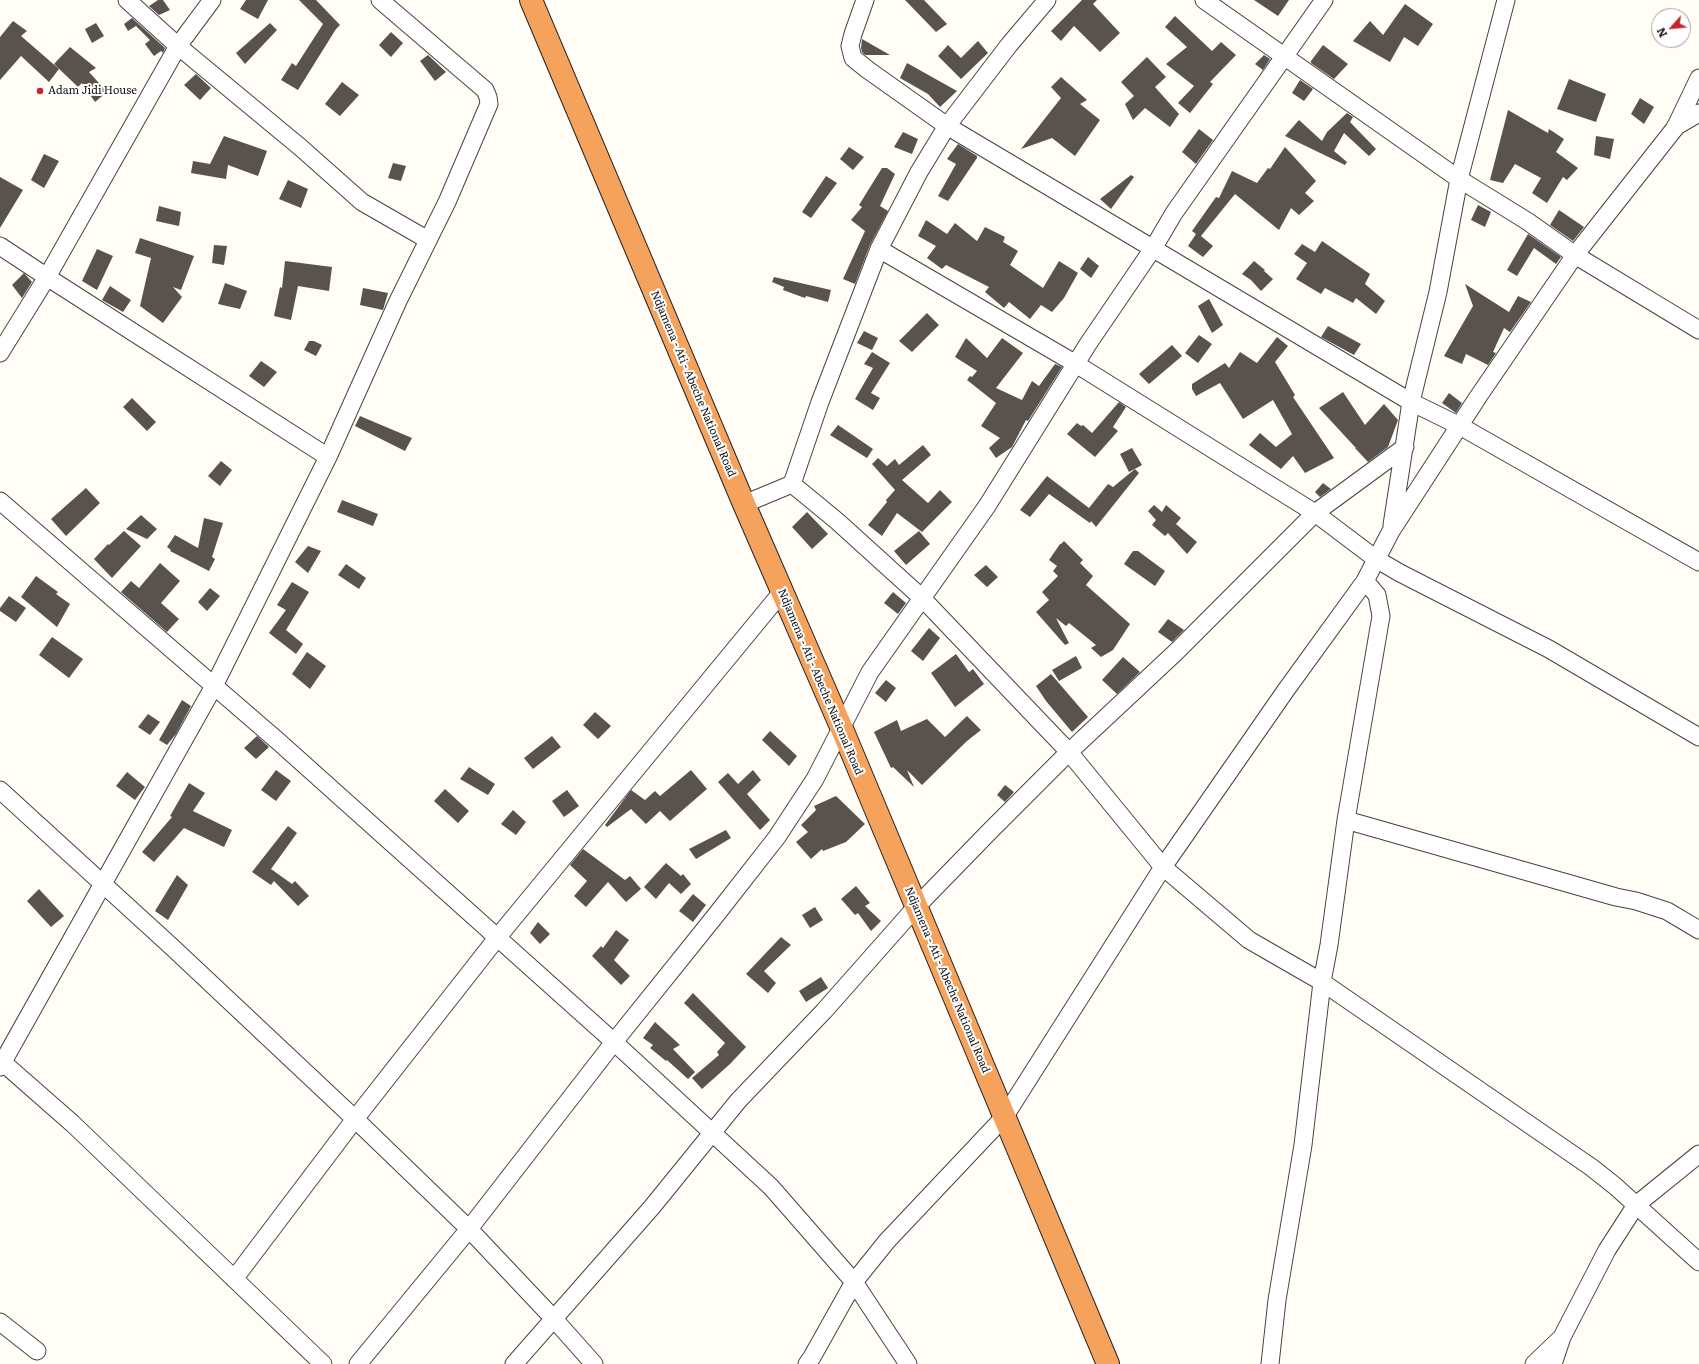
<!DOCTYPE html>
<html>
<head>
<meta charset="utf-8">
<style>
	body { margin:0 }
	#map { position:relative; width:1699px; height:1364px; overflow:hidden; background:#fffdf5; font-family:Literata,serif }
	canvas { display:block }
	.north { position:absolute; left:1651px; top:8px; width:40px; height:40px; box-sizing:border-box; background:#fff; border:1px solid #a0a0a0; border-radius:50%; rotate:243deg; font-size:11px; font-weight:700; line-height:16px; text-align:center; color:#111 }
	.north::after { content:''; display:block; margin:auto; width:14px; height:18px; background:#c4262e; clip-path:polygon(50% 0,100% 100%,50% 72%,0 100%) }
</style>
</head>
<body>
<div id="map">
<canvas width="1699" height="1364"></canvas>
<div class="north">N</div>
</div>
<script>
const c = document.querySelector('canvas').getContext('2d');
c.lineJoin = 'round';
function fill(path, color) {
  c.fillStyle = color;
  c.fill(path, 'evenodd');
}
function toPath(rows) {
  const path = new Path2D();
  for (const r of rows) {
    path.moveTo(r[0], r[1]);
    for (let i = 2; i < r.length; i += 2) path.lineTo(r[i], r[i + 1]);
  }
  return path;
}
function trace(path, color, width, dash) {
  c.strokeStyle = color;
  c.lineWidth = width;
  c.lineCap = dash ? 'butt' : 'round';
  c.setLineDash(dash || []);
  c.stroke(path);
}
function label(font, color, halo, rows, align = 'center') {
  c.font = font + ' Literata,serif';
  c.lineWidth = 4;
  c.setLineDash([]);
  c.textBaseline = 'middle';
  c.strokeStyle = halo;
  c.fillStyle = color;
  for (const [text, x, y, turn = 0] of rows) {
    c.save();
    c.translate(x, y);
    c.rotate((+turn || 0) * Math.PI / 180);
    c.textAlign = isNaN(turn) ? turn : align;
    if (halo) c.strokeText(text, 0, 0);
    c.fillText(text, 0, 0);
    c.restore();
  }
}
const building = toPath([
	[158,0,163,0,170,10,159,15,149,6],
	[246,0,268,0,258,19,240,9],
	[299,0,316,0,340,25,336,29,298,90,281,80,292,63,296,66,323,24],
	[905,0,924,0,947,24,936,32],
	[1082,0,1097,0,1093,4,1120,33,1100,52,1074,26,1061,41,1051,31],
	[1254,0,1289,0,1278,16],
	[1405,4,1433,24,1418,46,1404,37,1390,62,1353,41,1370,21,1383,35],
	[1175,16,1212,51,1221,42,1236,55,1210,82,1213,84,1190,113,1178,103,1194,86,1166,64,1187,47,1165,27],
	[132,18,165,48,163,53,161,51,154,56,145,44,150,40,136,26,128,31,124,24],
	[13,21,27,31,21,36,59,69,49,82,21,56,0,80,0,37],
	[96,23,104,36,92,43,85,29],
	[270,23,277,30,245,64,236,53],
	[391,32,403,43,391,57,379,45],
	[862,39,890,55,865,55,862,52,861,48],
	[978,41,988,53,961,79,938,56,948,45,961,58],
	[1323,45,1348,64,1334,79,1311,63,1311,61],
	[70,47,96,68,89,72,107,92,95,102,82,83,78,87,54,64],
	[428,55,446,72,435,81,420,61],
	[1264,55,1270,59,1263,70,1255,64],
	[1147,57,1166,77,1155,87,1179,114,1170,127,1145,108,1133,120,1125,104,1134,96,1121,82],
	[907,63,957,91,940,107,928,94,900,78],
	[196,74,211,88,200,100,184,85],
	[1061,77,1087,100,1080,104,1100,120,1075,156,1052,138,1021,149,1061,98,1051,87],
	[1569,79,1606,94,1596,122,1557,109],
	[1300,80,1313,89,1304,101,1292,93],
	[342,82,359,95,340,116,325,104],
	[1640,98,1654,107,1644,124,1631,114],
	[1508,110,1548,133,1549,129,1564,139,1556,152,1578,168,1567,180,1563,177,1547,203,1532,193,1541,178,1515,164,1503,183,1490,180],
	[1347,113,1353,117,1350,122,1376,149,1369,156,1344,133,1334,151,1347,162,1345,165,1285,136,1299,120,1322,141,1327,132],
	[1199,129,1213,140,1196,164,1182,152],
	[903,132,918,139,912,154,894,147],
	[224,136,267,151,258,176,228,165,226,179,191,173,193,161,210,164],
	[1596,136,1614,139,1610,159,1594,155],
	[958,144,977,156,977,158,948,201,938,196,956,164,947,159],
	[849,147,864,157,853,170,840,159],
	[1285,147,1316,181,1305,193,1314,201,1299,215,1291,208,1279,230,1235,194,1201,236,1213,246,1203,257,1188,246,1196,234,1192,231,1216,197,1219,198,1232,171,1257,183,1268,168,1270,169],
	[44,154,59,161,44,188,31,180],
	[393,163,406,166,401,181,388,178],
	[882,168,887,168,895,174,880,206,888,211,870,245,855,284,843,279,865,231,851,220,862,207,859,205],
	[1131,175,1134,177,1111,209,1100,199],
	[826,176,837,183,811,218,802,212],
	[0,177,23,190,0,228],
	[288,180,308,189,301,208,279,199],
	[1478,205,1491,212,1485,227,1471,220],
	[159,206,181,212,179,226,156,221],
	[1559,210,1584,227,1573,241,1550,225],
	[926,220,947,234,955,223,977,241,985,227,1005,237,1003,242,1018,251,1010,265,1043,288,1059,261,1078,273,1064,298,1052,312,1041,305,1030,319,1009,302,1004,308,985,292,989,287,946,265,942,269,927,258,936,246,918,236],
	[1528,234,1561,257,1556,264,1534,248,1517,276,1507,270],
	[140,238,194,256,181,290,173,287,182,297,163,323,140,306,151,258,135,253],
	[1322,241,1370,274,1365,284,1385,301,1376,314,1356,298,1353,303,1325,288,1321,294,1296,279,1307,263,1294,254,1302,244,1315,252],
	[214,245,227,246,224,265,212,263],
	[97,249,113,256,97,290,82,281],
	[1088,257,1099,266,1091,278,1080,269],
	[285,261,332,267,329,291,298,286,291,320,274,316,280,287,282,288],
	[1254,261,1265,270,1264,271,1273,279,1261,291,1251,280,1242,274],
	[24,273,32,282,22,298,12,285],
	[774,277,831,290,828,302,806,296,805,298,783,290,784,287,772,282],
	[225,283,247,291,240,309,218,304],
	[1465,284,1509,312,1518,296,1531,302,1510,332,1504,328,1493,352,1496,353,1488,365,1466,354,1462,364,1444,356,1473,306],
	[110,286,131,300,123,312,102,300],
	[363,288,388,293,383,310,360,305],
	[1209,299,1223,325,1212,333,1198,306],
	[927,313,939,325,912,352,899,341],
	[1328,326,1361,344,1354,355,1321,337],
	[864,331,878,338,872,350,857,343],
	[1199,335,1212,344,1198,363,1185,353],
	[1277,337,1288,346,1275,362,1295,395,1293,397,1334,458,1305,473,1293,456,1281,469,1249,445,1260,433,1276,447,1292,434,1273,400,1243,419,1220,383,1196,396,1192,389,1192,384,1225,363,1229,368,1240,352,1257,363],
	[966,338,987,358,1002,338,1023,353,996,388,1022,400,1032,381,1039,386,1055,364,1062,367,1028,421,1026,420,1012,447,996,458,989,448,1000,438,981,426,996,403,967,380,970,376,972,377,977,371,955,357],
	[309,341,314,341,322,345,316,356,304,350],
	[1172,345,1182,356,1149,384,1139,374],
	[872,352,890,363,871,393,880,398,873,410,855,399,873,368,864,364],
	[261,361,277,372,264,387,249,376],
	[1343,392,1365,425,1384,404,1398,420,1388,447,1368,462,1355,448,1356,447,1355,447,1319,408],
	[1449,393,1462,403,1456,413,1442,403],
	[132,398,156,422,147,431,123,407],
	[1119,402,1126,407,1113,427,1118,431,1095,457,1067,434,1077,423,1081,426,1083,425,1092,433],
	[360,416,412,438,405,451,355,426],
	[838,425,873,449,867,458,830,435],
	[923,445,931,455,902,480,928,503,940,490,952,502,922,532,897,513,882,536,868,525,887,502,886,500,895,490,872,464,878,458,887,466,895,459,899,465],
	[1132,448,1142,465,1129,472,1120,454],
	[221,461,232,470,220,486,208,476],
	[1135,469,1139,473,1096,527,1091,521,1090,523,1049,494,1030,517,1020,510,1047,476,1089,508,1108,484,1113,487],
	[1323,483,1331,489,1320,497,1315,492],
	[86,488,100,503,66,536,51,519],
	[342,500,378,514,373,526,337,512],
	[1154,505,1162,512,1166,505,1181,518,1176,524,1197,542,1187,554,1168,533,1165,536,1152,525,1156,520,1148,511],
	[807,512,828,534,812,549,792,527],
	[141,515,157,529,147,539,126,529],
	[204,518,223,523,212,557,215,559,209,571,170,551,171,550,167,547,175,535,198,548],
	[124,531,141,546,112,578,94,559,108,544,109,545],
	[919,531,930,544,906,565,894,551],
	[1064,541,1083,560,1080,563,1093,576,1086,585,1130,624,1113,650,1101,657,1091,648,1096,645,1069,623,1066,626,1056,618,1069,643,1065,645,1036,612,1049,600,1042,592,1058,576,1053,571,1057,566,1049,560,1060,544,1061,544],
	[308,546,321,551,308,573,295,562],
	[1133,551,1138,551,1165,571,1155,586,1124,564],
	[160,563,180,581,161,603,179,619,167,632,121,592,131,581,139,588],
	[346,564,366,578,359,589,338,575],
	[986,565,998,577,987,587,974,575],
	[36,576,58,592,56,594,70,604,57,627,21,597],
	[292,582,309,592,286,630,303,644,296,654,269,633,286,610,277,605],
	[210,588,220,596,207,611,198,602],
	[893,592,906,603,898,614,884,603],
	[9,596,26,608,16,622,0,611,0,608],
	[1168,619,1184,630,1172,642,1158,632],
	[929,628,940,638,923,661,911,651],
	[52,637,83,659,69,678,39,655],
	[307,652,326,666,310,689,292,674],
	[956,654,969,672,973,669,984,684,955,707,931,673],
	[1076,656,1082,668,1059,681,1052,670],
	[1123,657,1140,672,1117,694,1102,680],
	[1051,674,1088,717,1072,732,1046,701,1036,686],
	[886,680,896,688,886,702,875,693],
	[182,700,191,706,176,734,167,745,159,740],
	[595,712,611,726,598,739,583,725],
	[148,714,160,722,150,735,138,727],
	[967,716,981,730,967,741,922,785,907,770,914,787,893,767,891,768,874,732,897,720,901,731,927,719,945,737],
	[770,731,797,756,789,766,762,740],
	[257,736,269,747,256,759,244,748],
	[552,736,561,747,533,769,524,758],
	[469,767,495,784,488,795,460,779],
	[276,770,291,781,276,801,261,790],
	[691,770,707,789,670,821,660,811,646,824,631,809,607,827,605,825,631,790,645,800,655,791,660,796],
	[753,770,761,780,747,794,770,820,760,830,718,782,728,773,738,784],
	[127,772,145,787,135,800,116,786],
	[189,783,205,793,193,811,232,830,224,847,184,828,154,862,142,852,172,817,170,816],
	[1005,785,1014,792,1005,802,997,795],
	[445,789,469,811,458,823,434,801],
	[567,790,579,806,564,817,552,801],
	[836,796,865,824,846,842,823,851,822,849,811,859,796,842,808,832,801,825,816,810,814,806],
	[513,810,526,822,516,835,501,824],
	[288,826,297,833,271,869,292,884,295,881,309,896,298,906,274,881,271,885,252,872],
	[726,830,731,838,696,859,689,849],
	[583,849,625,880,630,876,641,889,626,902,608,882,586,907,574,896,587,881,570,865],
	[666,863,681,876,683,874,691,884,681,894,669,883,656,899,644,887],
	[177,875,188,885,168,920,155,911],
	[856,886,870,903,865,906,881,921,871,931,858,913,855,915,841,899],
	[39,889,64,916,51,927,27,901],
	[693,894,706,905,693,922,679,911],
	[815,907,823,920,810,928,802,915],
	[538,922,550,934,540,944,530,933],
	[616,930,629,940,614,960,630,976,621,985,592,956,601,946,603,948],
	[781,937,791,945,764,971,776,983,768,993,746,974],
	[821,977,828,988,806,1002,799,991],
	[693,993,746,1047,730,1064,702,1089,692,1078,719,1055,717,1052,725,1043,684,1003],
	[655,1022,680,1045,673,1049,695,1072,688,1079,667,1060,666,1061,650,1048,653,1045,643,1038]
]);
const street = toPath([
	[127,0,178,46,300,147,362,202,428,240],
	[865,0,853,34,850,46,853,58,868,70,947,126,1411,402,1460,426,1699,562],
	[1204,0,1459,179,1527,221,1575,255,1699,330],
	[1675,127,1699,113],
	[0,246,47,277,328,457],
	[879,249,1076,364,1315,513,1376,559,1400,573,1549,649,1699,737],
	[0,353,47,277,178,46,212,0],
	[792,484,820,402,879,249,919,172,947,126,1009,45,1047,0],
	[0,501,279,742,614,1042,771,1187,854,1282,908,1364],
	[744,504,792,484,837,521,922,598,1069,752,1163,867,1249,940,1322,982,1591,1167,1615,1186,1699,1262],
	[1392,525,1411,402,1438,292,1459,179,1506,0],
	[0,790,172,947,355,1119,469,1229,554,1319,594,1364],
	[1346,820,1616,897,1636,901,1667,911,1699,930],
	[0,1060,73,1124,323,1364],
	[0,1067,214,686,328,457,398,301,447,202,489,104,488,97,485,90,380,0],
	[234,1279,355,1119,497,938,782,592],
	[0,1322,37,1351],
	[358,1364,469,1229,614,1042,716,915,777,837,815,779,870,672,987,506,1088,344,1154,247,1174,213,1324,0],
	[514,1364,652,1207,738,1101,824,1011,916,907,989,832,1069,752,1176,652,1315,513,1405,447],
	[807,1364,812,1357,854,1282,887,1241,1005,1116,1163,867,1286,690,1365,581,1391,531,1478,397,1575,255,1675,128,1699,78],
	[1270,1364,1277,1300,1303,1145,1322,982,1329,945,1346,820,1381,616,1377,595,1365,581],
	[1534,1364,1559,1340],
	[1553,1364,1562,1337,1607,1250,1636,1205,1699,1154]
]);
const highway = toPath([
	[531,0,744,504,842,729,1108,1364]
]);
const markers = [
	[40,91,4,"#c4262e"]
];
const poiNames = [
	["Adam Jidi House",48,91]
];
const streetNames = [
	["Ndjamena - Ati - Abeche National Road",693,384,67],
	["Ndjamena - Ati - Abeche National Road",820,682,67],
	["Ndjamena - Ati - Abeche National Road",947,980,67]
];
fill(building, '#5a524d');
trace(street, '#444', 19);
trace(highway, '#222', 24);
trace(street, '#fff', 17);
trace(highway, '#f5a25d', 22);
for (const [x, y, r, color] of markers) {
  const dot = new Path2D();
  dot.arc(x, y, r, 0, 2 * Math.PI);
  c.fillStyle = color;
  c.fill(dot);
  trace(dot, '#fff', 1.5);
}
label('11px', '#111', '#fff', poiNames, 'left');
label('11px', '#111', '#fff', streetNames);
</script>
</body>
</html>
